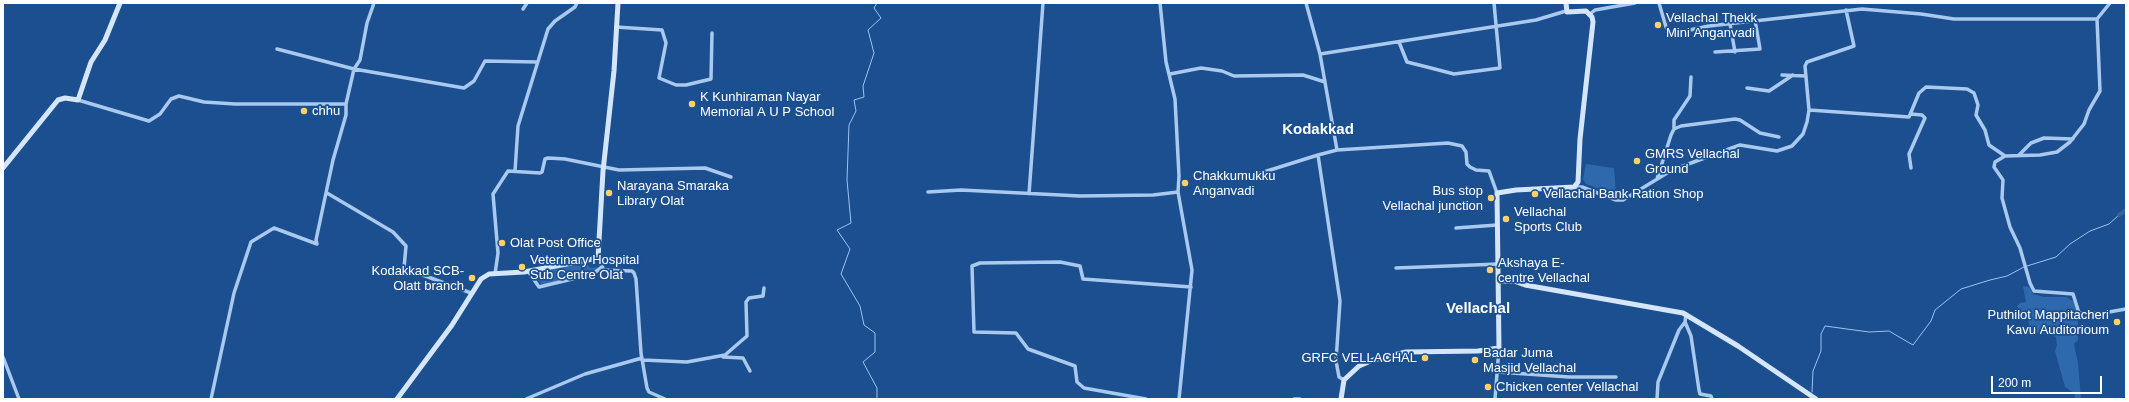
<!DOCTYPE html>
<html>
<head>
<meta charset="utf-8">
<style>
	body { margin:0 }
	#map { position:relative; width:2129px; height:402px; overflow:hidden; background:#1b4f8f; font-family:Arial,sans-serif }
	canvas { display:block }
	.frame { position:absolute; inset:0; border:4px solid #fff; pointer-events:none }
	.scale { position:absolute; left:1991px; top:376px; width:111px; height:18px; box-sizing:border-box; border:2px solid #fff; border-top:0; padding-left:5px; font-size:12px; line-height:14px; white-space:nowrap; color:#fff; -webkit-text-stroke:3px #1b4f8f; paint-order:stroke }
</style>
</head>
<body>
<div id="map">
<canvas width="2129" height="402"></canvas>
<div class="frame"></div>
<div class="scale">200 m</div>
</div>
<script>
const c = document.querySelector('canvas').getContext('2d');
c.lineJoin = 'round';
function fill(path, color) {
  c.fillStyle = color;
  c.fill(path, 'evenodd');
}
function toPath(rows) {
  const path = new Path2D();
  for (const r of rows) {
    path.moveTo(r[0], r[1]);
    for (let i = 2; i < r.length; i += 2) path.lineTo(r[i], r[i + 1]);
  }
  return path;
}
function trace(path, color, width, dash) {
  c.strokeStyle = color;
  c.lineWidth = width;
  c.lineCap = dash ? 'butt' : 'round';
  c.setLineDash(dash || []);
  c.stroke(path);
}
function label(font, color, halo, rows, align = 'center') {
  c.font = font + ' Arial,sans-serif';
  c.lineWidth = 3.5;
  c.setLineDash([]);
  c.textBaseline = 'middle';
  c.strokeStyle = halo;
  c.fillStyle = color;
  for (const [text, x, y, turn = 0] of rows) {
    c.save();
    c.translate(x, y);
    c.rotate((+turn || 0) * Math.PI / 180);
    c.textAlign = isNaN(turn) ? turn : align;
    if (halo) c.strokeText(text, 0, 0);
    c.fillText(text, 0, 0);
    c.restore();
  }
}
const green = toPath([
	[1586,164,1614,168,1616,195,1586,184,1583,179],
	[584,262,591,268,599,267,592,273,542,285,534,275,536,272],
	[2023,286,2029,287,2033,294,2044,297,2066,297,2073,301,2078,314,2078,340,2074,344,2078,363,2081,399,2075,399,2074,393,2065,387,2055,351,2057,345,2056,337,2050,334,2031,333,2027,315,2020,315,2015,312,2019,309,2017,306,2020,303,2026,302]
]);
const stream = toPath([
	[2027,266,2056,257,2070,244,2090,231,2109,224,2119,215],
	[1812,392,1813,371,1821,351,1821,334,1825,326,1869,332,1889,331,1913,345,1931,321,1935,310,1961,289,1990,280,2007,276,2024,267],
	[877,399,877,388,863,362,875,352,875,333,864,325,860,306,841,274,850,249,837,230,851,223,847,180,849,125,856,111,854,100,864,97,863,86,874,53,868,30,881,18,874,8,877,3]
]);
const canal = toPath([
	[2119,215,2126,210]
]);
const street = toPath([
	[1160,3,1166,62,1175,99,1179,176,1178,192,1192,270,1179,399],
	[1306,3,1320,54],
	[1659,3,1666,27,1669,32,1675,33,1709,26,1862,9,1921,14,1954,19,2097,19],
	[523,9,527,3],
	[1590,14,1595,10,1635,3],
	[1730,24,1735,52],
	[616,27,662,30,666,43,659,78,676,85,686,85,711,79,712,33],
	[1399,42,1407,62,1427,67,1454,74,1500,68,1494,3],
	[277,49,354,69,464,88,474,81,485,61,537,62],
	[1715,52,1760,49,1755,20],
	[1170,74,1201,68,1222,71,1234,76,1303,75,1325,82],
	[1782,75,1805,76],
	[1747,88,1769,91,1793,75],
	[78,100,149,121,160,114,171,99,179,96,204,102,235,104,346,104],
	[1809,110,1909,117,1919,93,1926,87,1967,89,1974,93,1978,105,1976,115,1985,130,1989,145,2005,156,2040,155,2057,152,2070,142,2084,124,2089,110,2100,91,2097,19,2110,3],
	[1911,114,1922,115,1925,118,1909,154,1911,168],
	[1674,129,1674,120,1690,96,1691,77],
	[1337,150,1448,143,1462,146,1466,152,1467,164,1470,167,1476,170,1489,171,1497,193],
	[2019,155,2031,143,2044,138,2073,139],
	[2005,156,1995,162,1994,167,2003,180,2002,198,2010,227,2020,248,2030,283,2034,291,2073,294,2079,313,2103,313,2126,309],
	[515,171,518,126,548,29,555,21,575,7,577,3],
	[1251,176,1318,155],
	[1657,179,1671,135,1674,129,1681,126,1735,119,1740,120,1760,133,1779,137],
	[1574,187,1582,187,1616,200,1623,200,1672,170,1740,145,1777,151,1792,146,1803,134,1807,122,1809,110,1805,66,1807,62,1854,46,1846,10],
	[928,192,961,190,1080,196,1153,195,1178,192],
	[327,193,393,232,406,246,404,268,471,293],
	[1029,194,1043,3],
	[1456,228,1497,225],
	[598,258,604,270,632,271,634,273,636,279,641,353,647,388,649,392,665,399],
	[1396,268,1499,264],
	[528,271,539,287,593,274,602,267],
	[495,274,498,253,493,194,508,171,540,173,542,172,545,159,548,158,565,159,619,170,705,168,731,177],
	[1685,322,1691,336,1699,390,1700,394,1711,396,1712,399],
	[3,357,19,399],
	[723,357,743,358,750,371],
	[643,360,687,362,725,355,747,336,746,302,749,298,763,296,764,288],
	[1498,372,1569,377,1616,377],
	[1344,380,1339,377,1336,361,1340,301,1318,155,1337,150,1320,54,1536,20,1566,11],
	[211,399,234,293,251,242,274,228,317,244,316,240,333,160,346,115,346,104,354,69,360,60,367,23,374,3],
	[526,399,585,374,642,358],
	[1146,399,1084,388,1077,382,1075,366,1028,349,1016,333,974,332,972,266,980,263,1060,262,1080,266,1083,279,1191,287],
	[1294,399,1300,399],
	[1495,399,1499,348],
	[1657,399,1658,382,1679,330,1685,322,1686,314]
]);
const secondary = toPath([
	[3,168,58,100,65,98,78,100,91,62,105,40,120,3],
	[1498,281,1514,281,1525,285,1683,313,1738,346,1816,399],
	[397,399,452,325,481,279,489,274,524,272,598,258,603,171,614,71,618,3],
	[1341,399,1344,380,1359,366,1373,360,1406,352,1478,351,1499,348,1497,193,1516,190,1574,187,1578,182,1580,139,1593,22,1592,17,1586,11,1567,12,1566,3]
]);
const markers = [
	[1658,25,4,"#ffd166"],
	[692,104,4,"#ffd166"],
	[304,111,4,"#ffd166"],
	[1637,161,4,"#ffd166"],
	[1185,183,4,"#ffd166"],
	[609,193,4,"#ffd166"],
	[1535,194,4,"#ffd166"],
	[1491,198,4,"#ffd166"],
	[1506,219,4,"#ffd166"],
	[502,243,4,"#ffd166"],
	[522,267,4,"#ffd166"],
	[1490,270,4,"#ffd166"],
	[472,278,4,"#ffd166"],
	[2117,322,4,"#ffd166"],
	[1425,358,4,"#ffd166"],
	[1475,360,4,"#ffd166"],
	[1488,387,4,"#ffd166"]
];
const poiNames = [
	["Vellachal Thekk",1666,18],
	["Mini Anganvadi",1666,33],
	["K Kunhiraman Nayar",700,97],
	["Memorial A U P School",700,112],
	["chhu",312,111],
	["GMRS Vellachal",1645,154],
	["Ground",1645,169],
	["Chakkumukku",1193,176],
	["Anganvadi",1193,191],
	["Narayana Smaraka",617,186],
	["Library Olat",617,201],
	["Bus stop",1483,191,"right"],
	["Vellachal junction",1483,206,"right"],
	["Vellachal Bank Ration Shop",1543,194],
	["Vellachal",1514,212],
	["Sports Club",1514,227],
	["Olat Post Office",510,243],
	["Veterinary Hospital",530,260],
	["Sub Centre Olat",530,275],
	["Akshaya E-",1498,263],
	["centre Vellachal",1498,278],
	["Kodakkad SCB-",464,271,"right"],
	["Olatt branch",464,286,"right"],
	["Puthilot Mappitacheri",2109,315,"right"],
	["Kavu Auditorioum",2109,330,"right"],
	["Badar Juma",1483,353],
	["Masjid Vellachal",1483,368],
	["GRFC VELLACHAL",1417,358,"right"],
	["Chicken center Vellachal",1496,387]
];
const quarterNames = [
	["Kodakkad",1318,130],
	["Vellachal",1478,309]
];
fill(green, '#2e69ad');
trace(stream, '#9cc4f0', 1);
trace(canal, '#3c6290', 4);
trace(street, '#a9c9ee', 3.5);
trace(secondary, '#d6e6fa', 5);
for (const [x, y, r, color] of markers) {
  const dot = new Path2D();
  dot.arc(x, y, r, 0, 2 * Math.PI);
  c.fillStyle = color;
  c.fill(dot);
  trace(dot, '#1b4f8f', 1.5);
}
label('13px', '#fff', '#1b4f8f', poiNames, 'left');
label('bold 15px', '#fff', '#1b4f8f', quarterNames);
</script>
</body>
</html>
